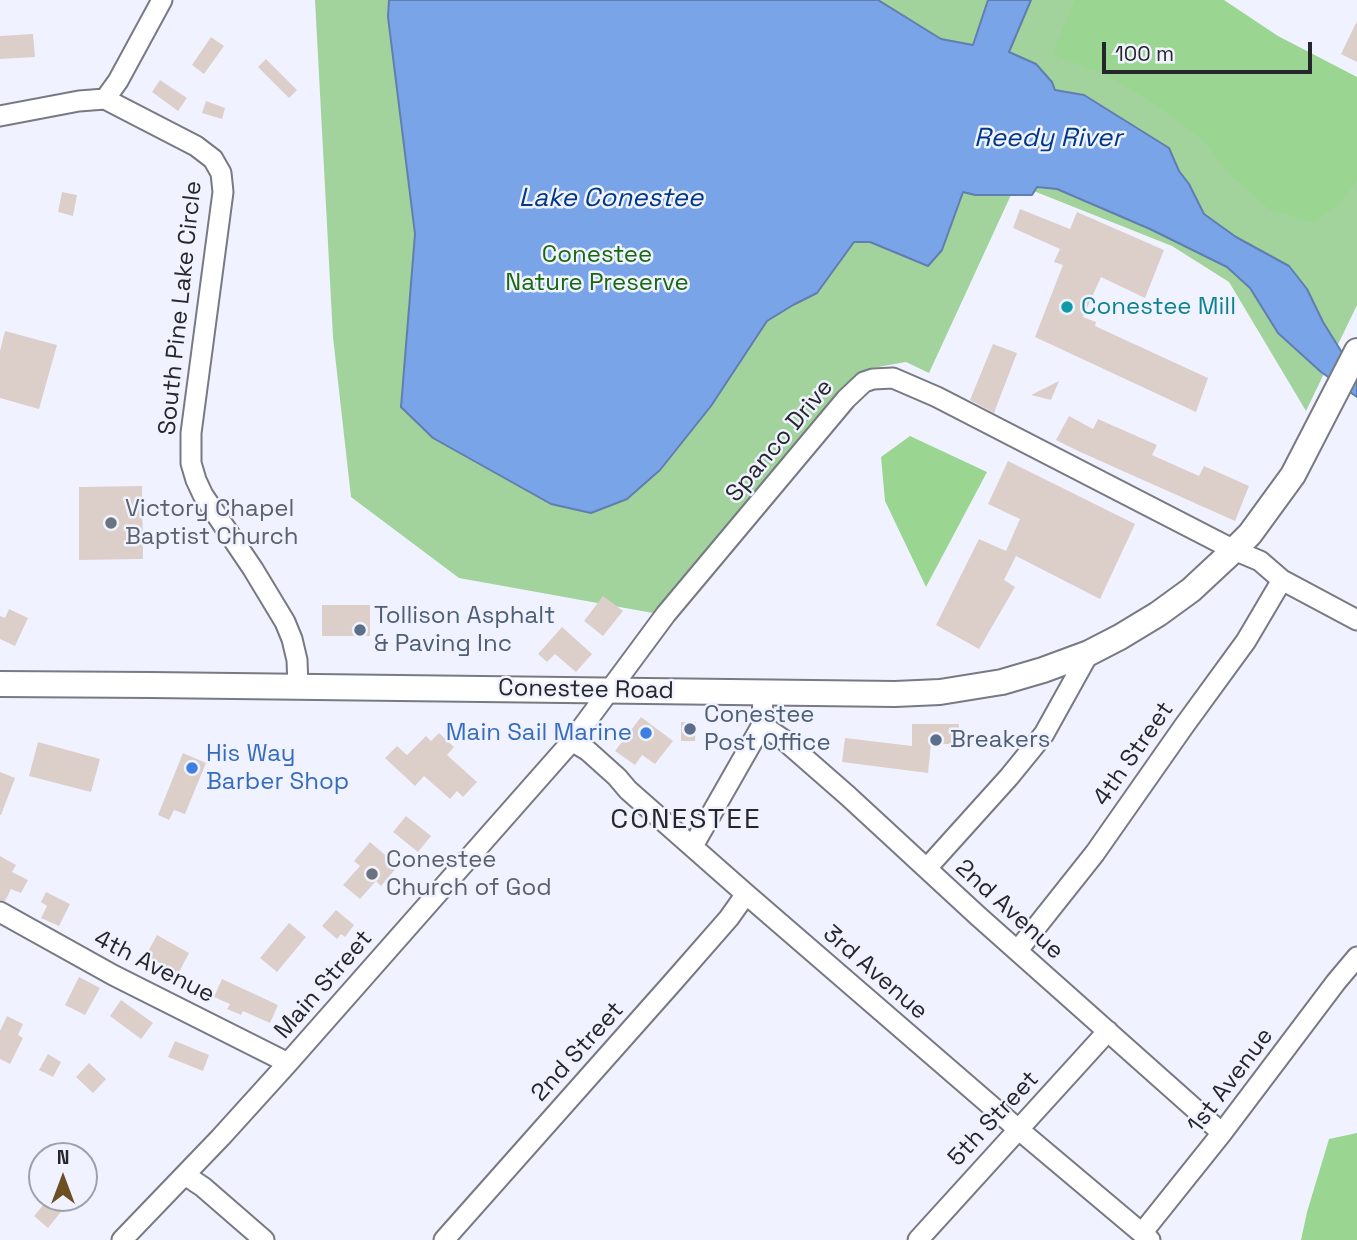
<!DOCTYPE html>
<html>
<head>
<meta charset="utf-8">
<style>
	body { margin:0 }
	#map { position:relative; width:1357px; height:1240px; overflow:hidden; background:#f0f3ff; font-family:"Space Grotesk",sans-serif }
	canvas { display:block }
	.north { position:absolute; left:28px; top:1142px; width:70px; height:70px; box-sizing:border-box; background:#f0f3ff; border:2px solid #9fa1aa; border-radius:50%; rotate:0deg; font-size:19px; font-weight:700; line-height:28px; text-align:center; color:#26272b }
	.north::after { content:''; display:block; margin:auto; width:24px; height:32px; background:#6c5023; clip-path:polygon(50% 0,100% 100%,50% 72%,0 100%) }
	.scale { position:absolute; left:1102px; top:42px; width:210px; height:32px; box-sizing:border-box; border:4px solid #26272b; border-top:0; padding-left:9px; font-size:21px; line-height:24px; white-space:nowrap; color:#26272b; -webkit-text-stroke:5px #f0f3ff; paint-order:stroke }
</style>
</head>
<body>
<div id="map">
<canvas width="1357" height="1240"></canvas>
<div class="north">N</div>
<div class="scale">100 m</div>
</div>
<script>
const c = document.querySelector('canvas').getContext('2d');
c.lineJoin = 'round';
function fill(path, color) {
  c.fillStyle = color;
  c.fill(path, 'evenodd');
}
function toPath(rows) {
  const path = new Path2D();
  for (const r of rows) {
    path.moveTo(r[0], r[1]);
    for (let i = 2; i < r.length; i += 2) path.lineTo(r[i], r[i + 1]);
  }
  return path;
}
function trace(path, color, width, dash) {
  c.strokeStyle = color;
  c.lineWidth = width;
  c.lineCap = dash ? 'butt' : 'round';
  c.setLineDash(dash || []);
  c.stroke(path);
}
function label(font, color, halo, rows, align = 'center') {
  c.font = font + ' "Space Grotesk",sans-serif';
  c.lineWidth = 5;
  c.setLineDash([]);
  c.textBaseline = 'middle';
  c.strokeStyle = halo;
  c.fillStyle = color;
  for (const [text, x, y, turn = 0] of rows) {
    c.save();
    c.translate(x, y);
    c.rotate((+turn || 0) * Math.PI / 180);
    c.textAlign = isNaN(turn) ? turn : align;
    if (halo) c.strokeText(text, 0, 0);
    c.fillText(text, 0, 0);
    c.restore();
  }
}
const green = toPath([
	[315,0,1137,0,1357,113,1357,305,1306,411,1229,282,1172,246,1016,184,929,373,906,362,872,368,848,386,653,613,459,578,351,497,333,337]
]);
const forest = toPath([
	[1075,0,1224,0,1278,36,1357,77,1357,181,1339,205,1313,223,1270,210,1227,172,1200,137,1138,93,1098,72,1052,54],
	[910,436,987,472,926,587,885,501,881,457],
	[1357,1133,1357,1240,1301,1240,1307,1212,1329,1139]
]);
const water = toPath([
	[389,0,878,0,941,39,973,45,988,0,1031,0,1009,52,1036,64,1052,82,1055,90,1084,95,1169,148,1179,171,1189,184,1204,214,1236,237,1289,266,1307,289,1323,322,1346,359,1357,367,1357,397,1321,372,1278,333,1250,288,1227,267,1150,229,1057,189,1037,187,1032,195,975,195,963,192,942,250,928,266,870,242,854,242,817,293,793,305,767,321,711,406,660,470,627,499,591,513,551,504,433,438,401,407,415,234,388,17,389,0]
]);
const building = toPath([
	[1357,21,1357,62,1341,54],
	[33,34,35,57,0,59,0,36],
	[211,37,224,46,204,74,192,65],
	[266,59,297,90,289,98,258,67],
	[160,80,187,98,178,111,152,92],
	[206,101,225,108,222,119,202,113],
	[62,192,77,195,73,216,58,212],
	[1020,209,1070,229,1077,212,1164,250,1145,298,1101,277,1083,317,1096,322,1095,326,1208,378,1196,412,1035,337,1063,265,1054,262,1060,249,1013,228],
	[5,331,57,345,39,409,0,398,0,351],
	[993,344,1017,353,994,413,970,400],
	[1059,381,1051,400,1031,395],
	[1069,416,1093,429,1098,419,1157,445,1152,455,1199,476,1204,466,1249,486,1235,521,1078,451,1056,440],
	[1008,461,1135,524,1100,599,1016,556,1004,580,1015,587,979,649,936,625,979,539,1006,551,1020,519,988,504],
	[142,486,143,559,79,560,79,487],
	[603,596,623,611,603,636,584,621],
	[322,605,370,605,370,636,322,636],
	[9,609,28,618,15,646,0,639,0,616,5,618],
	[562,627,592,654,576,672,555,654,547,662,538,654],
	[641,717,673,741,655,764,642,755,635,765,615,751],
	[681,722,696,722,695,741,681,741],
	[912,724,959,724,959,744,931,744,928,773,842,762,845,738,912,746],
	[439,733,454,747,447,755,477,782,463,797,457,791,450,799,424,776,415,786,385,758,397,746,407,755,426,736,431,741],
	[38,742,100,759,91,792,29,776],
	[183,753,206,763,185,814,174,810,169,820,158,815],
	[0,772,15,778,1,815,0,815],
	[406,816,431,836,418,852,393,832],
	[370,842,398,866,381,886,376,881,360,899,343,885,360,866,354,861],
	[0,856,16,865,12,872,28,880,21,893,11,889,5,901,0,900],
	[46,892,70,904,59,926,41,918,47,906,41,902],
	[336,910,354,925,345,937,341,934,337,939,322,926],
	[289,923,306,937,277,972,260,958],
	[157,935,189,953,178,974,146,955],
	[79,977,100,988,85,1015,65,1005],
	[222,979,278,1005,270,1023,243,1011,241,1015,227,1009,230,1004,214,997],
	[121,1000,153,1023,141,1039,110,1016],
	[7,1016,23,1024,18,1035,23,1038,10,1064,0,1059,0,1031],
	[175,1041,209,1055,203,1071,168,1057],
	[48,1054,61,1062,53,1077,39,1070],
	[89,1063,106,1079,93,1093,76,1077],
	[49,1198,53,1198,64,1208,48,1228,34,1216]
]);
const minor = toPath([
	[105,99,196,146,213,159,221,173,223,192,191,433,191,463,196,480,203,495,253,569,285,622,292,639,297,660,298,686],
	[0,116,79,101,105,99,118,81,162,0],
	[762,725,784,740,848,796,978,916,1222,1133],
	[572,741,588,751,617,777,628,790,746,894,1018,1129,1150,1240],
	[693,846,762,725,763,693],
	[927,868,1009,777,1044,734,1089,653],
	[0,912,113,975,288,1063],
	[1018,950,1095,853,1184,726,1246,641,1282,580],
	[185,1175,203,1187,264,1240],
	[1142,1233,1222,1133,1336,982,1357,957],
	[122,1240,221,1137,288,1063,572,741,666,614,846,399,864,382,873,379,893,378,937,397,1234,550,1260,561,1282,580,1357,620],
	[444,1240,673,982,729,918,746,894],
	[918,1240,1108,1031]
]);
const major = toPath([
	[0,684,151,685,895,694,940,692,1002,682,1043,670,1089,653,1120,637,1158,614,1191,590,1234,550,1250,534,1293,475,1357,351]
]);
const markers = [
	[1067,307,7,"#0f9aa8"],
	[111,523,7,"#6b7280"],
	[360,630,7,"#5c6f8a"],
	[690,729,7,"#5c6f8a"],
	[646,733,7,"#3f7fe0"],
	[936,740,7,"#5c6f8a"],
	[192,768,7,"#3f7fe0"],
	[372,874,7,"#6b7280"]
];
const parkNames = [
	["Conestee",597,255],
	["Nature Preserve",597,283]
];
const cultureNames = [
	["Conestee Mill",1081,307]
];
const streetNames = [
	["South Pine Lake Circle",181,308,-84],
	["Spanco Drive",780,441,-50],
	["Conestee Road",586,690,1],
	["4th Street",1134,754,-55],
	["2nd Avenue",1009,910,42],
	["4th Avenue",154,967,27],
	["3rd Avenue",875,973,41],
	["Main Street",324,985,-49],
	["2nd Street",578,1052,-48],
	["1st Avenue",1231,1081,-53],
	["5th Street",994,1119,-47]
];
const worshipNames = [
	["Victory Chapel",125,509],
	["Baptist Church",125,537],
	["Conestee",386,860],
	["Church of God",386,888]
];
const serviceNames = [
	["Tollison Asphalt",374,616],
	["& Paving Inc",374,644],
	["Conestee",704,715],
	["Post Office",704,743],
	["Breakers",950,740]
];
const shopNames = [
	["Main Sail Marine",632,733],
	["His Way",206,754,"left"],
	["Barber Shop",206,782,"left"]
];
const waterNames = [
	["Reedy River",1048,139],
	["Lake Conestee",611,199]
];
const quarterNames = [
	["CONESTEE",686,820]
];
fill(green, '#a2d39c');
fill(forest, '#9ad692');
fill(water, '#79a4e8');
trace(water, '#607eaf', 2);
fill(building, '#dccfca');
trace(minor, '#777983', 23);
trace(major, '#777983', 28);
trace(minor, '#fff', 19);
trace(major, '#fff', 24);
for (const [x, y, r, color] of markers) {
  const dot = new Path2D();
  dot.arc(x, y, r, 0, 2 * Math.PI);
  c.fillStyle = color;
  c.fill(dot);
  trace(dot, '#f0f3ff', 2.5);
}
label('24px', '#186910', '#f0f3ff', parkNames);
label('24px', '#0d838f', '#f0f3ff', cultureNames, 'left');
label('24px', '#26272b', '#f0f3ff', streetNames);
label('24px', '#5b616d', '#f0f3ff', worshipNames, 'left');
label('24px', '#4e5e75', '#f0f3ff', serviceNames, 'left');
label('24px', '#366cbe', '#f0f3ff', shopNames, 'right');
label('italic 26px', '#013987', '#f0f3ff', waterNames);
c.letterSpacing = '2px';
label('28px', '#26272b', '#f0f3ff', quarterNames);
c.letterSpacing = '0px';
</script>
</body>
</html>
